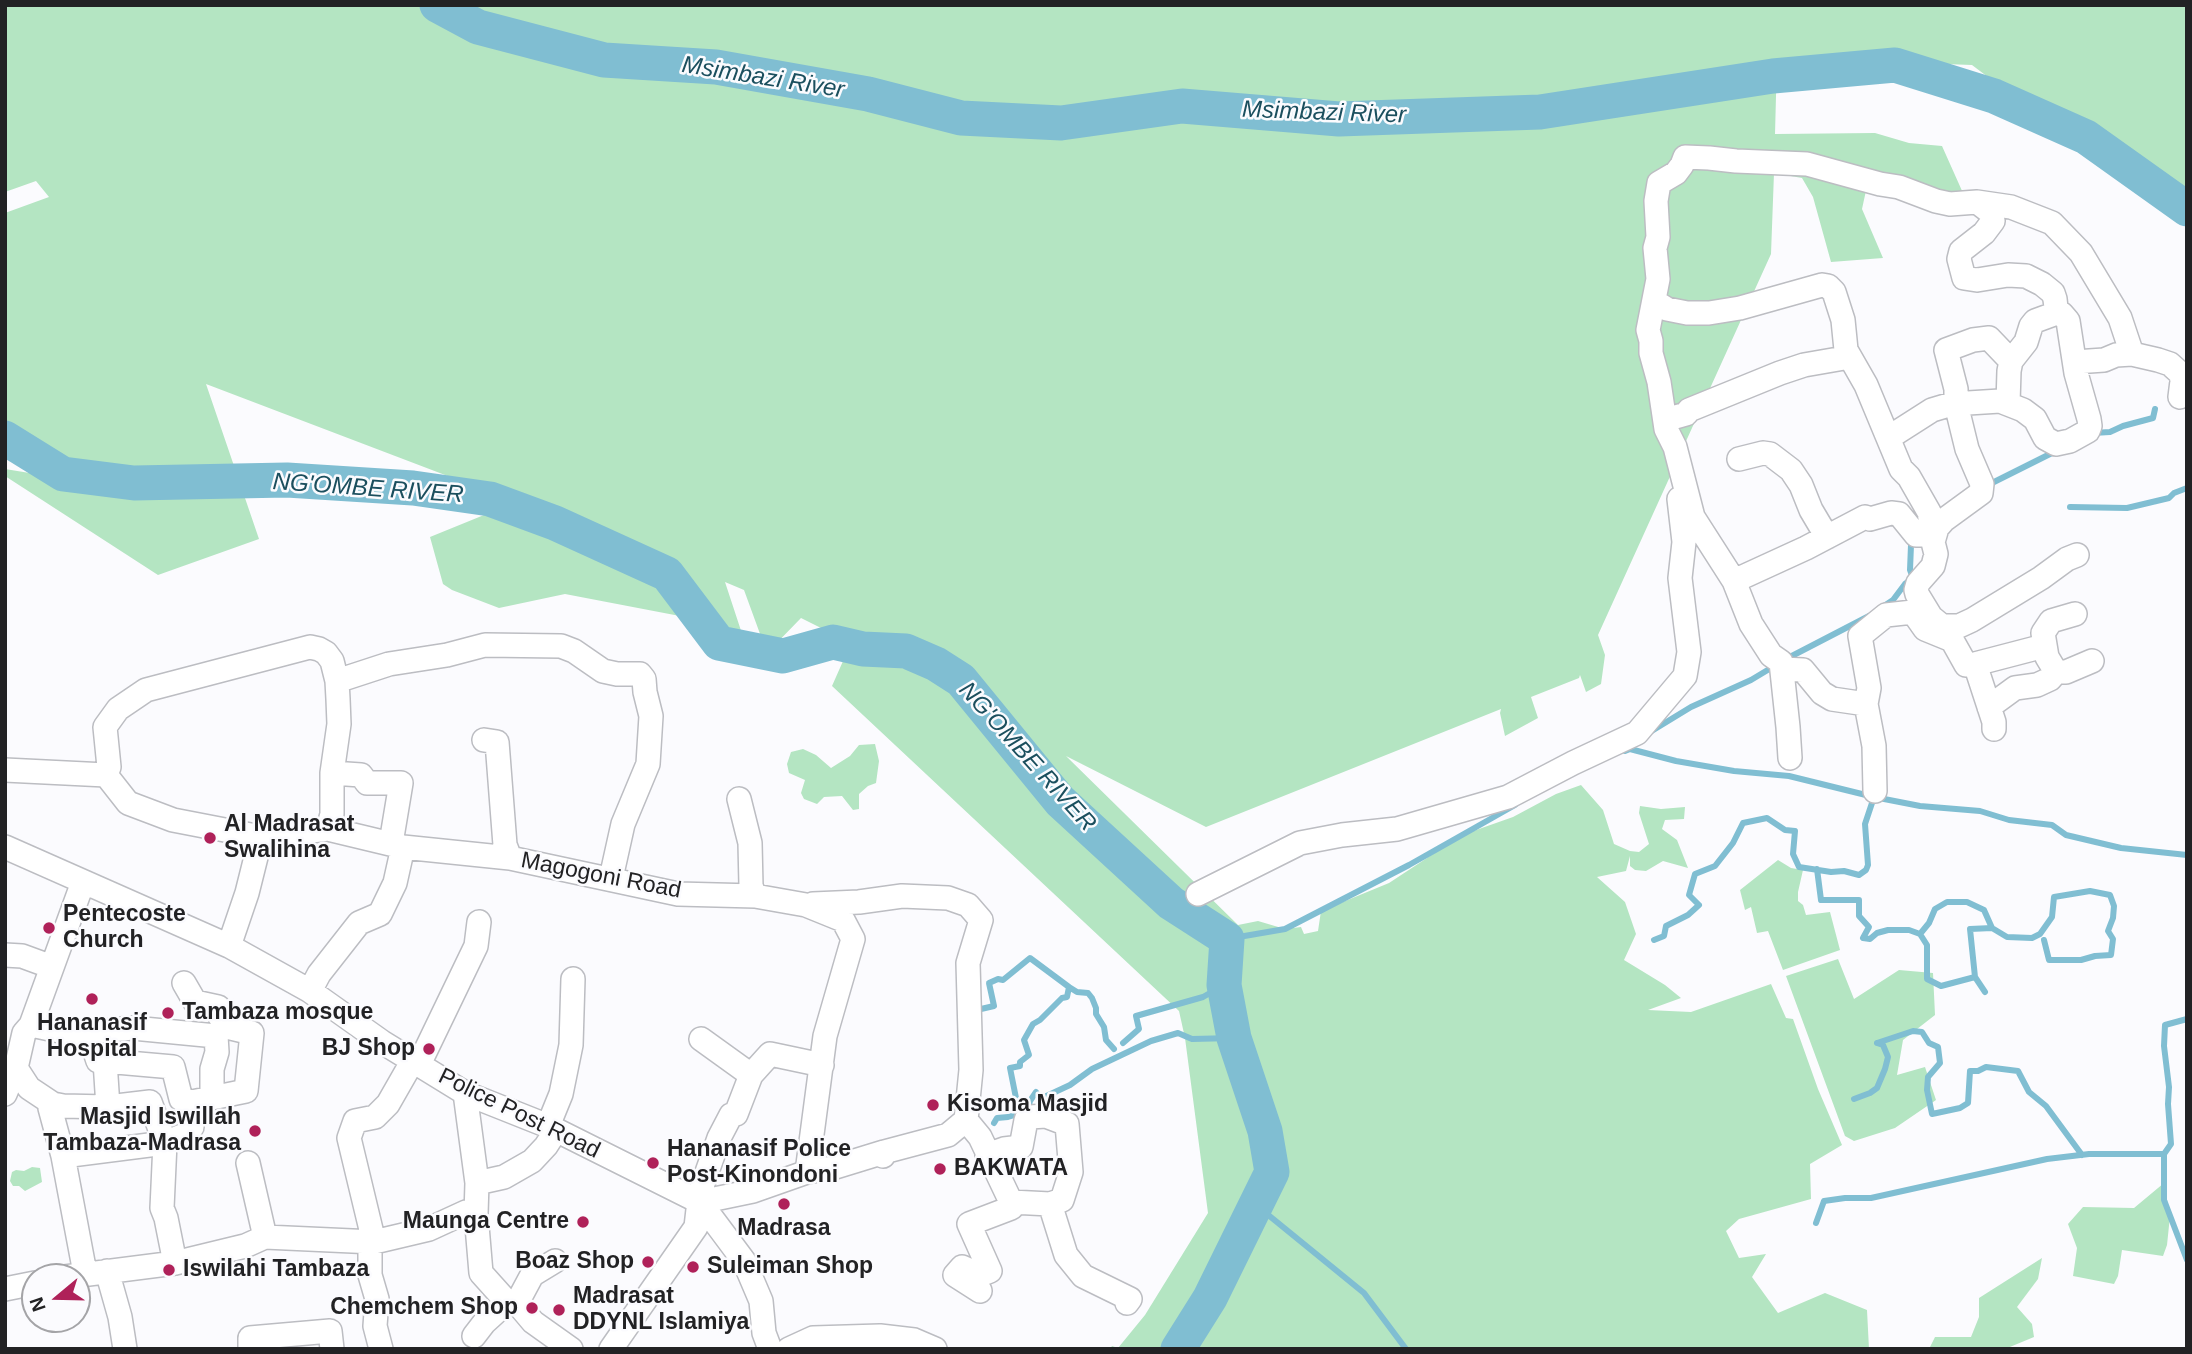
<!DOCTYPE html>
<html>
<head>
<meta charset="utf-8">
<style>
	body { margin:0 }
	#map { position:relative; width:2192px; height:1354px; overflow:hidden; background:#fbfbfe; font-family:Arial,sans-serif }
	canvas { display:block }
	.frame { position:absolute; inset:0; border:7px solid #222224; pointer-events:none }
	.north { position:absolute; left:21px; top:1263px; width:70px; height:70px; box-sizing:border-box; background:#fbfbfe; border:2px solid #a4a4a7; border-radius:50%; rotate:251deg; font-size:19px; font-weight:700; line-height:28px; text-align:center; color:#222224 }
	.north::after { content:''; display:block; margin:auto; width:24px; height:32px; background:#af2159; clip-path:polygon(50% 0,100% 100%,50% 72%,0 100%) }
</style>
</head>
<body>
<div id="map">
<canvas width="2192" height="1354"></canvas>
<div class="frame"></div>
<div class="north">N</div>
</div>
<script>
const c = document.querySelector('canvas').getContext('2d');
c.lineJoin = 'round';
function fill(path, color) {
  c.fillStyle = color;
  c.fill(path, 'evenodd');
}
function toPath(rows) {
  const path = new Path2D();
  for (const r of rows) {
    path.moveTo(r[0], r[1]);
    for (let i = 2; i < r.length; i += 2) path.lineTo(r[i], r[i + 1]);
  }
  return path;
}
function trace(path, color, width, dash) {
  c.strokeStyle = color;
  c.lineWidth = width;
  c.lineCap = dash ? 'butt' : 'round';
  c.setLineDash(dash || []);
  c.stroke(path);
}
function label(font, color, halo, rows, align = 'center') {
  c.font = font + ' Arial,sans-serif';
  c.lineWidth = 5;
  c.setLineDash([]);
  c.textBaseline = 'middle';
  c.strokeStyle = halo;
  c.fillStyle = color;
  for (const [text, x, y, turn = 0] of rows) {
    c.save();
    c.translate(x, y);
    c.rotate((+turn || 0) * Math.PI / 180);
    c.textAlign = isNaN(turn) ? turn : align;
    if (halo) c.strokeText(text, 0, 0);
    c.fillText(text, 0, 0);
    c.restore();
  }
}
const green = toPath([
	[5,5,2187,5,2187,212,2134,187,1972,65,1777,58,1775,134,1875,133,1909,143,1942,146,1967,202,1867,186,1862,209,1883,258,1831,262,1813,197,1802,178,1774,173,1771,254,1598,635,1605,655,1601,684,1586,692,1580,675,1579,678,1531,697,1538,718,1505,736,1500,713,1501,709,1206,827,1066,756,1238,925,1258,921,1285,929,1301,927,1304,934,1318,931,1321,911,1389,883,1462,835,1513,817,1556,794,1581,785,1603,810,1614,844,1630,851,1639,852,1649,844,1639,813,1640,806,1661,809,1685,807,1684,819,1665,820,1662,829,1677,840,1688,868,1663,861,1646,871,1635,870,1630,866,1630,856,1626,871,1597,877,1625,902,1636,934,1624,960,1665,985,1681,998,1648,1010,1691,1012,1771,984,1786,1018,1793,1019,1818,1089,1842,1145,1810,1164,1811,1199,1739,1219,1726,1231,1739,1258,1766,1254,1752,1277,1778,1313,1825,1293,1867,1310,1869,1349,1110,1349,1112,1346,1118,1348,1145,1315,1208,1213,1185,1038,1179,1011,832,686,851,643,801,618,767,653,744,590,725,582,750,658,685,617,565,594,499,608,452,590,443,584,430,537,516,502,206,384,259,539,158,575,5,476,5,469,48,476,10,455,5,447,5,213,49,197,36,181,5,192],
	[875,744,879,761,876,783,868,786,859,794,859,809,853,810,842,796,824,797,817,804,804,799,801,793,805,780,789,773,787,764,791,752,803,749,816,755,831,768,850,756,859,745],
	[1778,860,1791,868,1803,870,1798,892,1798,901,1803,905,1806,915,1830,912,1840,950,1783,970,1768,931,1757,933,1751,907,1745,910,1740,890],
	[1838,959,1854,999,1899,970,1933,973,1935,1015,1903,1040,1897,1075,1925,1067,1936,1100,1895,1128,1854,1141,1845,1136,1786,976],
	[32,1167,40,1168,42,1182,25,1191,19,1186,13,1186,10,1181,12,1172,16,1170,24,1171],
	[2164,1183,2170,1216,2167,1245,2163,1256,2122,1250,2118,1276,2114,1284,2073,1276,2077,1248,2068,1224,2083,1207,2134,1208],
	[2042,1258,2038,1279,2017,1307,2032,1324,2034,1337,2005,1349,1929,1349,1935,1337,1971,1337,1979,1317,1979,1298]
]);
const stream = toPath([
	[2093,433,2110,432,2123,426,2153,418,2155,409],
	[1988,485,2056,451],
	[2070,507,2127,508,2169,498,2174,493,2187,488],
	[1881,608,1893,600,1905,584,1913,578,1910,570,1911,545,1919,542],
	[1786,659,1869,616],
	[1650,732,1691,707,1751,680,1776,665],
	[1625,751,1630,749,1676,761,1734,771,1789,776,1874,797,1920,806,1980,811,2009,820,2052,825,2066,835,2121,848,2187,855],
	[1817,869,1821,900,1859,900,1859,916,1869,927,1863,938,1870,939,1877,933,1888,930,1909,930,1920,934,1927,945,1927,979,1941,986,1975,977],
	[1920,934,1929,923,1935,909,1947,902,1967,902,1984,910,1992,928,2007,937,2032,938,2040,934,2052,917,2054,897,2090,891,2110,895,2114,906,2113,918,2108,931,2113,939,2111,955,2095,956,2081,960,2049,960,2044,940],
	[1227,939,1285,929,1409,865,1515,805],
	[1654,940,1664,936,1666,926,1688,915,1699,905,1689,895,1695,874,1715,866,1733,843,1743,823,1767,818,1785,830,1795,831,1793,854,1799,867,1831,872,1844,871,1859,875,1866,870,1868,865,1865,824,1874,797],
	[1985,992,1975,977,1970,929,1992,928],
	[981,1009,994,1006,989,983,998,979,1003,980,1030,958,1069,987],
	[2187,1019,2165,1025,2164,1046,2169,1087,2168,1104,2171,1144,2164,1154,2164,1200,2187,1260],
	[1123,1043,1139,1029,1136,1016,1203,997,1224,985],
	[1877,1043,1913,1031,1922,1032,1929,1043,1938,1047,1940,1063,1928,1077,1927,1090,1932,1114,1960,1108,1968,1103,1970,1071,1978,1071,1986,1067,2018,1071,2029,1092,2046,1106,2082,1155],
	[1854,1099,1870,1093,1877,1088,1885,1069,1888,1057,1883,1045,1877,1043],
	[1030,1101,1024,1106,1017,1103,1010,1068,1020,1066,1020,1062,1029,1055,1024,1040,1033,1024,1040,1020,1062,998,1067,997,1069,987,1077,992,1088,993,1092,998,1096,1008,1096,1014,1104,1027,1106,1040,1114,1049],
	[994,1123,997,1118,1008,1117,1028,1111,1030,1101,1036,1092,1040,1099,1070,1085,1092,1069,1151,1041,1178,1033,1192,1039,1234,1038],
	[1256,1205,1364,1293,1406,1349],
	[1816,1223,1824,1201,1845,1198,1871,1198,2047,1159,2089,1154,2164,1154]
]);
const river = toPath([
	[437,5,478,27,604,60,716,67,868,94,961,118,1061,123,1182,106,1339,119,1540,112,1773,76,1895,65,1994,96,2086,137,2187,209],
	[5,438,63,474,134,483,287,480,413,488,490,499,555,523,667,574,719,643,783,656,833,642,863,649,906,651,936,664,961,680,1060,801,1171,903,1227,939,1224,985,1234,1038,1265,1131,1272,1172,1210,1298,1178,1349]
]);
const minor = toPath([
	[1977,202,2011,207,2052,223,2081,253,2120,318,2132,354],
	[1654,301,1667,309,1687,313,1709,313,1740,308,1822,285,1828,286,1834,292,1843,320,1846,350,1866,385,1901,469,1909,477,1929,512,1932,529,1924,535,1916,535,1899,514,1891,513,1870,519,1865,517,1806,548,1734,581],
	[2011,361,1989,338,1973,340,1946,350,1956,389,1956,404,1967,449,1982,484,1981,493,1944,520,1937,528,1933,542,1936,554,1933,566,1918,583,1916,590,1917,594,1931,617,1942,626,1959,626,1972,620,2041,578,2067,559,2077,555],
	[2075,362,2104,360,2116,355,2132,354,2158,360,2170,364,2181,374,2182,381,2180,397],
	[1665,420,1686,414,1689,410,1780,373,1804,365,1850,357],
	[1888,435,1896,433,1932,410,1952,404,2000,401,2023,410,2035,419,2045,438,2056,444,2070,441,2088,431,2090,426,2089,419,2076,373,2068,321,2062,314,2054,314],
	[1739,459,1763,453,1770,454,1791,470,1801,485,1811,510,1827,537],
	[1975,664,2044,646],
	[1783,669,1803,670,1822,693,1832,699,1866,704],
	[2056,672,2047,657,2043,633,2051,621,2075,614],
	[337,681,389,664,447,655,485,645,561,646,574,651,603,671,617,674,640,674,644,679,645,692,651,716,648,764,623,824,611,878],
	[1989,707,2015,688,2037,685,2050,679,2056,672,2066,672,2092,661],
	[484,740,497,742,505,845,510,858],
	[1790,758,1788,727,1781,662,1771,655,1751,624,1734,581,1693,517,1675,447,1666,429,1659,382,1651,353,1651,341,1648,330,1658,279,1655,248,1658,237,1656,201,1659,183,1676,173,1682,165,1685,157,1709,158,1736,161,1807,164,1880,184,1899,187,1936,201,1950,204,1977,202,1990,212,1993,221,1984,233,1961,251,1959,259,1964,278,1977,280,2008,275,2026,276,2042,284,2053,293,2055,299,2056,308,2054,314,2035,321,2031,326,2026,342,2011,361,2009,371,2008,403],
	[5,770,106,775,128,803,173,820,261,837,328,829,403,847,510,858,678,894,755,896,806,905,843,920,853,939,825,1036,807,1172,753,1191,700,1202],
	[332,773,361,775,367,783,401,783,391,843],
	[106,775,109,767,105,727,118,709,146,690,310,647,319,649,326,653,332,661,337,681,338,699,339,724,332,773,332,814,328,829],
	[1875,791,1874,746,1866,704,1869,688,1860,636,1886,615,1913,612,1925,629,1952,640,1966,665,1975,664,1994,722,1994,729],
	[739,799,750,843,751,886,755,896],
	[5,847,229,946,310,991,382,1042,465,1093,548,1126,700,1202,744,1261,761,1301,764,1333,770,1349],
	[1198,894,1300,843,1342,835,1397,829,1508,797,1573,763,1637,733,1685,676,1689,652,1680,578,1684,542,1679,499],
	[813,904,859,902,902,896,948,898,968,905,981,920,968,963,971,1070,966,1120,948,1135,884,1152,883,1156],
	[229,946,247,893,261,837],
	[5,955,22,956,52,967],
	[310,991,319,974,359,923,380,914,395,883,403,847],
	[31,1025,83,1036,98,1031,133,1028,216,1036,217,1052,212,1069,212,1097],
	[701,1039,751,1075],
	[96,1055,98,1061,105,1061,108,1107],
	[105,1061,173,1067,181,1099,192,1102],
	[16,1068,29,1088,53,1104,50,1108,63,1156],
	[465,1093,477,1183,476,1214,481,1273,507,1302,517,1303,533,1322,571,1349],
	[5,1094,16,1068,24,1033,31,1025,83,882],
	[53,1104,63,1106,108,1107,150,1102,165,1143,162,1208,166,1218,175,1263],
	[966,1120,980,1137,1011,1202,1050,1204,1066,1255,1083,1276,1130,1299,1127,1303],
	[548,1126,561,1094,571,1045,573,979],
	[987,1155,1004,1149,1021,1147,1026,1120,1030,1117,1046,1116,1067,1124,1071,1172,1062,1200,1050,1204],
	[248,1163,265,1237],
	[807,1172,832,1168,884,1152],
	[477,1183,504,1177,532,1161,546,1146,555,1132],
	[107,1271,120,1317,125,1349],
	[85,1273,63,1156,165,1143,187,1134,192,1127,192,1102,246,1091,252,1033,231,1028,220,1017,218,1007,195,1002,184,983],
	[65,1277,175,1263,245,1246,265,1237,374,1242,429,1229,466,1212,476,1214],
	[5,1289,35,1283],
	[980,1291,955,1275,962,1267,980,1275,990,1271,969,1224,1011,1208,1011,1202],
	[517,1303,532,1275,555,1261],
	[474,1336,484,1323,507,1302],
	[250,1349,250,1338,330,1331,332,1349],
	[381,1349,375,1326,377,1299,370,1275,370,1250,374,1242,349,1138,355,1121,375,1117,388,1104,408,1069,423,1056,476,946,479,922],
	[611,1349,696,1227,700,1192,719,1138,731,1115,736,1114,751,1075,770,1054,822,1065],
	[789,1349,813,1338,880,1336,914,1340,935,1349]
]);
const markers = [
	[210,838,7,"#af2159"],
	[49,928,7,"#af2159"],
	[92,999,7,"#af2159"],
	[168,1013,7,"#af2159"],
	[429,1049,7,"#af2159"],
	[933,1105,7,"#af2159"],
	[255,1131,7,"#af2159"],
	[653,1163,7,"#af2159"],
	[940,1169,7,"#af2159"],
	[784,1204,7,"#af2159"],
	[583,1222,7,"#af2159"],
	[648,1262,7,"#af2159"],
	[693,1267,7,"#af2159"],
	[169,1270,7,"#af2159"],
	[532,1308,7,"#af2159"],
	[559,1310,7,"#af2159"]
];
const poiNames = [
	["Al Madrasat",224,825],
	["Swalihina",224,851],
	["Pentecoste",63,915],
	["Church",63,941],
	["Tambaza mosque",182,1013],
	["Hananasif",92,1024,"center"],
	["Hospital",92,1050,"center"],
	["BJ Shop",415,1049,"right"],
	["Kisoma Masjid",947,1105],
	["Masjid Iswillah",241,1118,"right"],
	["Tambaza-Madrasa",241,1144,"right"],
	["Hananasif Police",667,1150],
	["Post-Kinondoni",667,1176],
	["BAKWATA",954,1169],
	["Maunga Centre",569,1222,"right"],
	["Madrasa",784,1229,"center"],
	["Boaz Shop",634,1262,"right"],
	["Suleiman Shop",707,1267],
	["Iswilahi Tambaza",183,1270],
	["Madrasat",573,1297],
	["DDYNL Islamiya",573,1323],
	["Chemchem Shop",518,1308,"right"]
];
const streetNames = [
	["Magogoni Road",601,876,11],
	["Police Post Road",519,1114,26]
];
const waterNames = [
	["Msimbazi River",763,78,9],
	["Msimbazi River",1324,113,2],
	["NG'OMBE RIVER",368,489,4],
	["NG'OMBE RIVER",1027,757,48]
];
fill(green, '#b4e5c2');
trace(stream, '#80bed2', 6);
trace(river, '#80bed2', 35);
trace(minor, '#bcbdc2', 26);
trace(minor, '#fff', 23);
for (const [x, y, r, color] of markers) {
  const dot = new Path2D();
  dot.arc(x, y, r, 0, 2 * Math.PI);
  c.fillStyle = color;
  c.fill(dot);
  trace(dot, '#fbfbfe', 2.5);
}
label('bold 23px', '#222224', '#fbfbfe', poiNames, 'left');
label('23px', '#222224', '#fbfbfe', streetNames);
label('italic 24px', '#1b4f5e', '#fbfbfe', waterNames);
</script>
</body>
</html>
